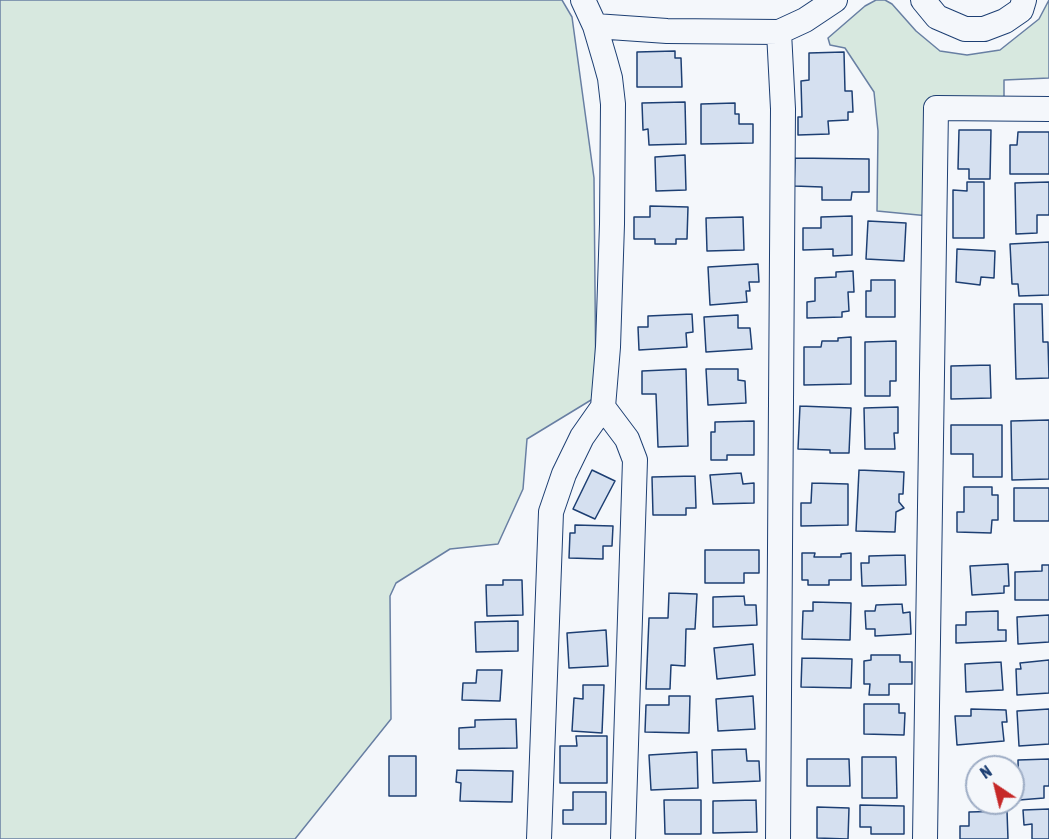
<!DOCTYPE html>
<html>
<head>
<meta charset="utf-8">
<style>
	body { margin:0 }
	#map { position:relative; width:1049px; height:839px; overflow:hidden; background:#f4f7fb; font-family:"Asap Condensed",sans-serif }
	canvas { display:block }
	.north { position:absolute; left:965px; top:755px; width:60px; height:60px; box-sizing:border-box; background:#f4f7fb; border:2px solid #9eadc5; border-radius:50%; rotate:325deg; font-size:16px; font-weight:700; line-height:24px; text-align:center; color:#1d3f73 }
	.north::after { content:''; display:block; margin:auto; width:21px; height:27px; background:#c62828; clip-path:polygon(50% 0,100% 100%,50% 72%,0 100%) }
</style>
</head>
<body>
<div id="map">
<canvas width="1049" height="839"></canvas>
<div class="north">N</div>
</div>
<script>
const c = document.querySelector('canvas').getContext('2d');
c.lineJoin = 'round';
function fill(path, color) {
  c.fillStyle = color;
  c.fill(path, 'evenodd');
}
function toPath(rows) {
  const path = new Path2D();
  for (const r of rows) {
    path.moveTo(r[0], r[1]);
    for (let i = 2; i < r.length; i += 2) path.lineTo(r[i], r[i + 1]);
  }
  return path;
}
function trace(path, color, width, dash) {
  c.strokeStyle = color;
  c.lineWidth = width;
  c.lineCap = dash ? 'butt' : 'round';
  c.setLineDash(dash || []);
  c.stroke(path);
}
const green = toPath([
	[0,0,562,0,572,17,594,178,596,397,527,439,523,489,498,544,450,549,396,583,390,596,391,719,295,839,0,839,0,0],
	[876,0,885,0,892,4,916,31,940,51,967,55,1000,50,1039,19,1049,0,1049,78,1004,80,1004,97,927,101,929,216,877,211,878,131,874,92,845,48,830,45,828,38,865,6,876,0]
]);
const building = toPath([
	[675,51,675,58,681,58,682,87,637,87,637,52,675,51],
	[844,52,845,91,852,91,853,112,848,112,848,120,828,121,829,134,798,135,798,117,802,117,801,81,809,80,809,53,844,52],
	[685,102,686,144,649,145,648,129,643,130,642,103,685,102],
	[735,103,735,114,739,114,739,124,753,124,753,143,701,144,701,104,735,103],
	[959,130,991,130,990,179,969,179,969,169,958,169,959,130],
	[1018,132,1049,132,1049,174,1010,174,1010,145,1017,145,1018,132],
	[685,155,686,190,656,191,655,157,685,155],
	[795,158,869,159,869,192,852,192,851,200,822,200,822,187,794,186,795,158],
	[967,182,984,182,984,238,953,238,953,190,967,191,967,182],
	[1049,182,1049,215,1037,215,1037,233,1016,234,1015,183,1049,182],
	[650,206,688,207,687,239,676,239,676,244,655,244,655,239,634,239,634,217,650,217,650,206],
	[852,216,852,255,833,256,833,249,803,250,803,228,821,228,821,217,852,216],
	[743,217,744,250,707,251,706,218,743,217],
	[868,221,906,223,904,261,866,259,868,221],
	[1049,242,1049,295,1019,296,1018,284,1012,284,1010,244,1049,242],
	[957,249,995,251,994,278,981,277,980,285,956,282,957,249],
	[758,264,759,282,749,282,750,291,746,291,747,302,710,305,708,267,758,264],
	[853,271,854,292,848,292,849,311,842,312,842,317,807,318,807,302,815,301,815,278,836,277,836,272,853,271],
	[871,280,895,280,895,317,866,317,866,291,871,291,871,280],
	[1014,304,1042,304,1043,342,1048,342,1049,378,1016,379,1014,304],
	[692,314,693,332,686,333,687,347,639,350,638,327,648,327,648,316,692,314],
	[738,315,738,328,750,328,752,349,706,352,704,317,738,315],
	[851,337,851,384,804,385,804,347,821,347,822,341,838,341,838,338,851,337],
	[896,341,896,381,890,381,890,396,865,396,865,342,896,341],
	[990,365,991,398,951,399,951,366,990,365],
	[686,369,688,446,658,447,656,394,642,394,642,371,686,369],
	[706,369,738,369,738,380,745,381,746,403,708,405,706,369],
	[800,406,851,408,849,453,830,453,830,450,798,449,800,406],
	[898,407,898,433,894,433,895,449,865,449,864,408,898,407],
	[1049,420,1049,479,1012,480,1011,421,1049,420],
	[754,421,754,455,727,455,727,460,711,460,711,432,715,432,715,422,754,421],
	[951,425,1002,425,1002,477,973,477,973,454,951,454,951,425],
	[592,470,615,481,595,519,573,509,592,470],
	[859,470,904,472,903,494,899,494,899,502,904,508,896,512,895,532,856,531,859,470],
	[741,473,743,484,754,483,754,503,713,504,710,475,741,473],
	[695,476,696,508,686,508,686,515,653,515,652,477,695,476],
	[812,483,848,484,848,525,801,526,801,503,811,503,812,483],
	[964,487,992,487,992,495,998,495,998,520,992,520,991,533,957,532,957,512,964,512,964,487],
	[1014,488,1049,488,1049,521,1014,521,1014,488],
	[575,525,613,526,612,546,603,546,603,559,569,558,570,533,575,533,575,525],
	[705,550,759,550,759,573,744,573,744,583,705,583,705,550],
	[802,553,815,553,814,557,841,557,841,554,851,553,851,580,829,580,829,585,808,585,808,580,802,580,802,553],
	[905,555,906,585,862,586,861,563,869,563,869,556,905,555],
	[1008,564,1009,586,1004,586,1004,593,972,595,970,566,1008,564],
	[1042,565,1049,565,1049,600,1015,600,1015,572,1042,571,1042,565],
	[503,580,522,580,523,615,487,616,486,585,503,585,503,580],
	[669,593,697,594,695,629,686,629,685,666,671,665,670,689,646,689,649,618,668,618,669,593],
	[744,596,745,605,756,605,757,625,713,627,713,597,744,596],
	[813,602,851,603,850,640,802,639,803,611,813,611,813,602],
	[902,604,903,613,910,612,911,634,875,636,875,629,866,629,865,611,875,611,876,605,902,604],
	[998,611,998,630,1006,630,1006,641,956,643,956,625,966,625,966,612,998,611],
	[1049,615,1049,642,1018,644,1017,617,1049,615],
	[518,621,518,651,476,652,475,622,518,621],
	[606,630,608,666,569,668,567,633,606,630],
	[753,644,755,675,717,679,714,648,753,644],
	[871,655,900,655,900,662,912,662,912,684,889,684,889,695,869,695,870,684,864,684,864,661,871,660,871,655],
	[802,658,852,659,851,688,801,687,802,658],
	[1049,660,1049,693,1017,695,1016,669,1021,669,1020,663,1049,660],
	[1001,662,1003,690,966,692,965,664,1001,662],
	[477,670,502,670,500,701,462,700,463,683,476,683,477,670],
	[583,685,604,685,602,733,572,731,574,698,583,699,583,685],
	[669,696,690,696,689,733,645,732,646,705,669,705,669,696],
	[753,696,755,729,718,731,716,699,753,696],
	[864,704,899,704,899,713,905,713,904,735,864,734,864,704],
	[971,709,1006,710,1007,722,1002,722,1004,741,957,745,955,716,971,716,971,709],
	[1049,709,1049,744,1019,746,1017,711,1049,709],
	[516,719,517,748,459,749,459,728,475,727,475,720,516,719],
	[576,736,607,736,607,783,560,783,560,746,577,746,576,736],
	[746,749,747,761,759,761,760,781,713,783,712,750,746,749],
	[697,752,698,788,651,790,649,755,697,752],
	[389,756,416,756,416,796,389,796,389,756],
	[862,757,896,757,897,798,862,798,862,757],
	[807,759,849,759,850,786,807,786,807,759],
	[1049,759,1049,786,1044,786,1044,798,1019,800,1018,760,1049,759],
	[457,770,513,771,512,802,460,801,461,783,456,782,457,770],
	[573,792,606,792,606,824,563,824,563,810,573,810,573,792],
	[664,800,701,800,701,834,665,834,664,800],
	[756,800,757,832,713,833,713,801,756,800],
	[860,805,904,806,904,834,871,834,871,827,860,827,860,805],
	[817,807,849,808,848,839,817,838,817,807],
	[1049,809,1049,839,1032,839,1032,824,1024,825,1023,810,1049,809],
	[1007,811,1008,839,960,839,960,826,969,826,969,812,1007,811]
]);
const street = toPath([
	[923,0,937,17,965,29,984,29,1005,21,1021,10,1024,0],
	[595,26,667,31,779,32,805,20,835,0],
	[603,407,627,439,635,460,623,839],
	[539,839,551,512,564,474,582,437,603,407,608,347,612,224,613,104,610,78,605,60,595,26,583,0],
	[778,839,783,109,779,32],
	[925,839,936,108,1049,109]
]);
fill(green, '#d7e8df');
trace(green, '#687fa3', 1.5);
fill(building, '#d5e0f0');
trace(building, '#1d3f73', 1.5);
trace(street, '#1d3f73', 26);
trace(street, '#f4f7fb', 24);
</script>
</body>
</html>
